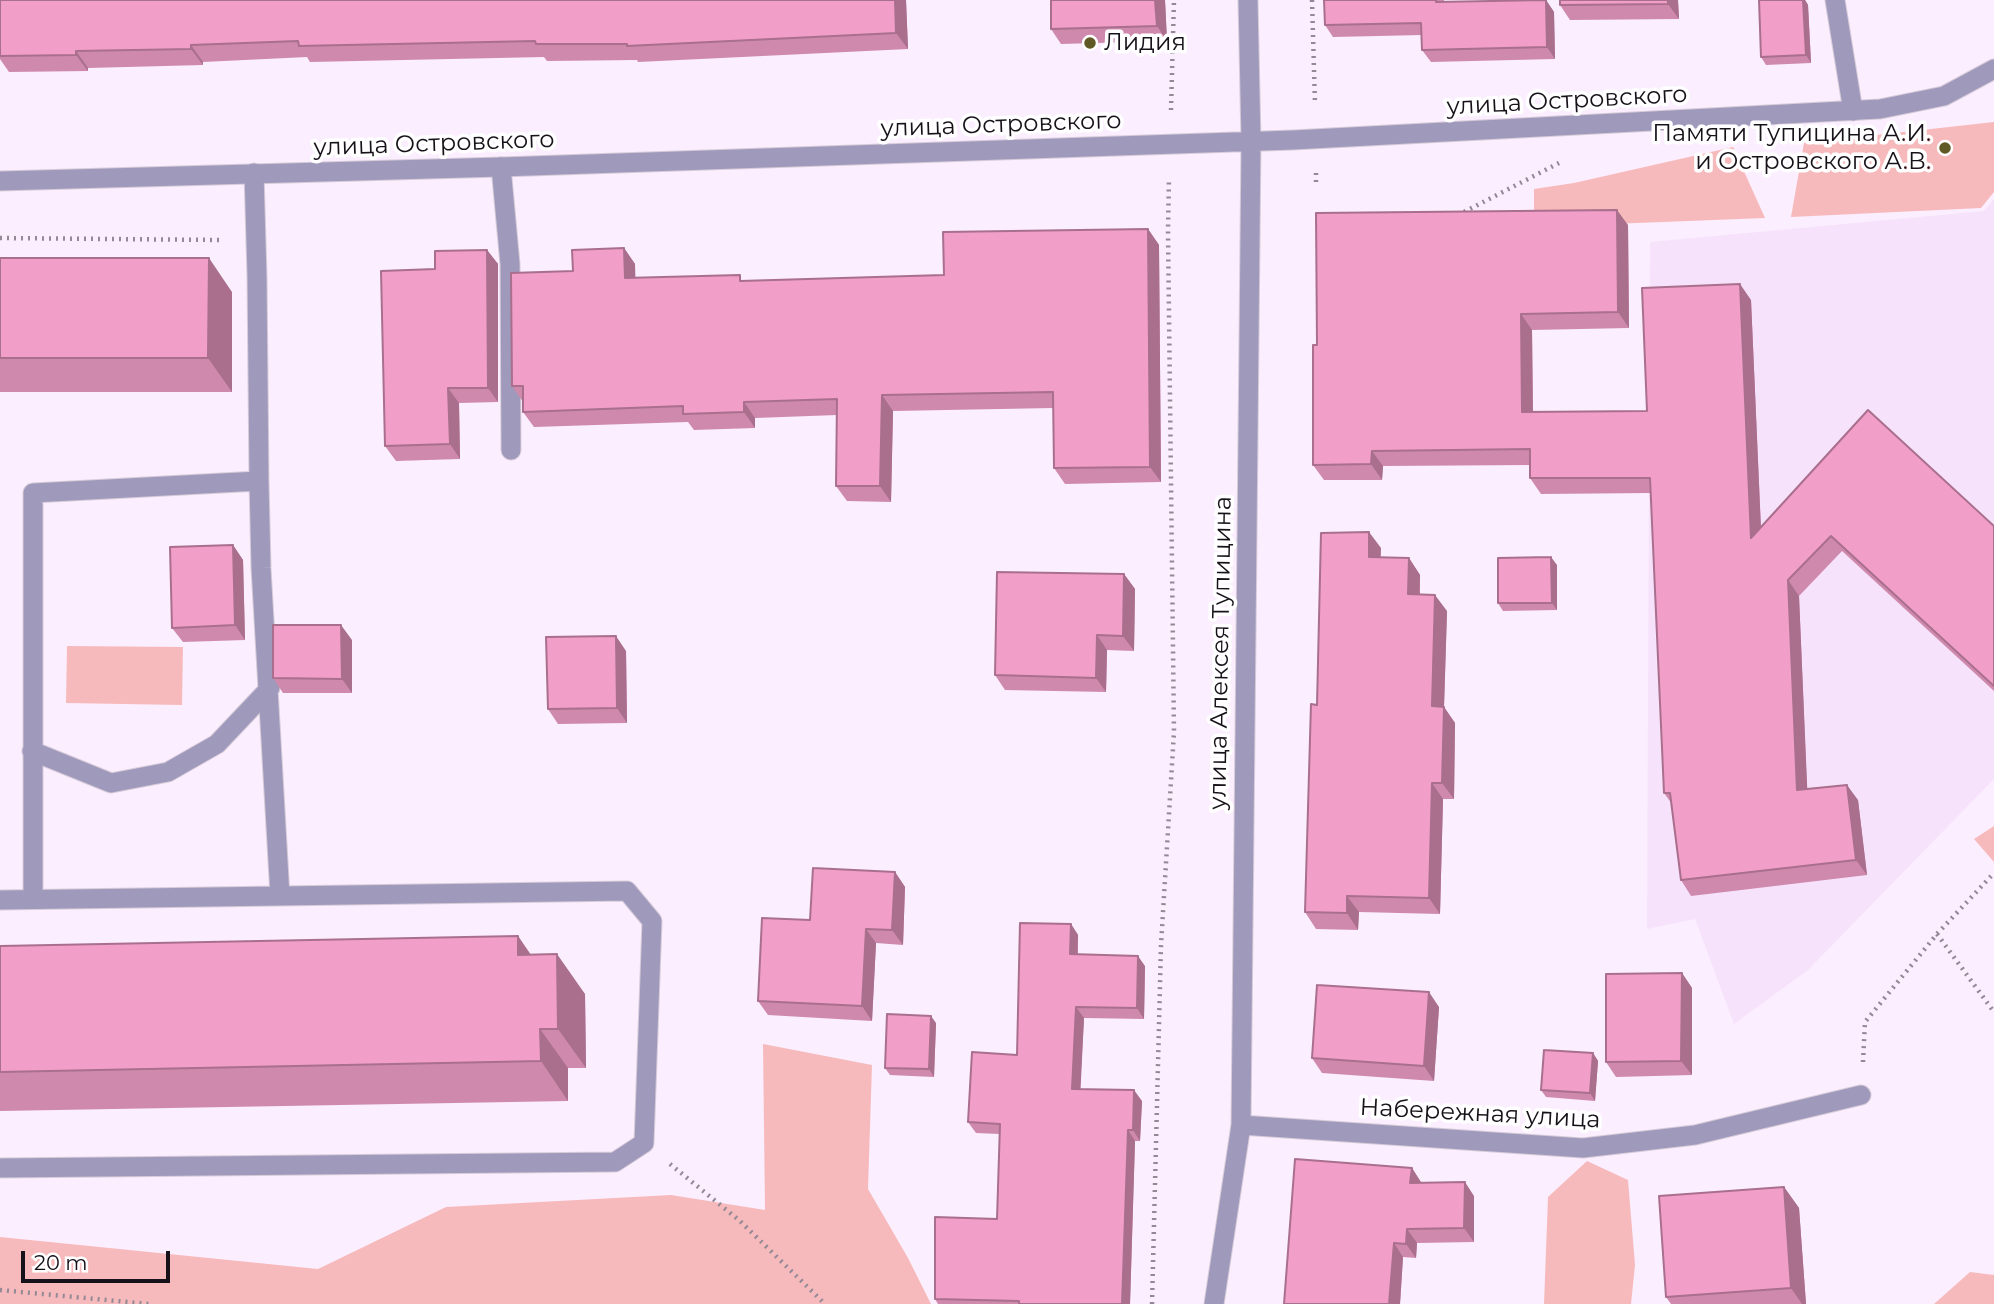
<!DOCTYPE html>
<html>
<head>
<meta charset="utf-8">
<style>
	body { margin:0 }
	#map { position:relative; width:1994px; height:1304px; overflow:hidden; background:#fbeefe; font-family:Montserrat,sans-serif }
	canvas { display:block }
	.scale { position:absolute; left:21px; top:1251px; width:149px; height:32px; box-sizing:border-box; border:4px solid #171219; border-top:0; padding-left:9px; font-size:21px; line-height:24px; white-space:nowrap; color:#171219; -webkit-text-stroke:5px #fff; paint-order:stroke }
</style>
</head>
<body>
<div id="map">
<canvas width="1994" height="1304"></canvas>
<div class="scale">20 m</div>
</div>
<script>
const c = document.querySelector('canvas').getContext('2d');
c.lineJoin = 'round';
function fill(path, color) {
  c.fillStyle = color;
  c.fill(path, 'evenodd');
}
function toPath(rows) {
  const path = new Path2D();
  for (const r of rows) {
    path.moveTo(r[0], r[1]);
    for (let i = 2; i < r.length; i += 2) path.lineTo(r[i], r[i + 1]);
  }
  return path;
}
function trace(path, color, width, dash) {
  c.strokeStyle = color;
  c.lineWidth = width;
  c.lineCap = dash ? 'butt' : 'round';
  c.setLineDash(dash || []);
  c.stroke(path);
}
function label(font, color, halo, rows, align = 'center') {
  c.font = font + ' Montserrat,sans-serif';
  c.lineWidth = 7;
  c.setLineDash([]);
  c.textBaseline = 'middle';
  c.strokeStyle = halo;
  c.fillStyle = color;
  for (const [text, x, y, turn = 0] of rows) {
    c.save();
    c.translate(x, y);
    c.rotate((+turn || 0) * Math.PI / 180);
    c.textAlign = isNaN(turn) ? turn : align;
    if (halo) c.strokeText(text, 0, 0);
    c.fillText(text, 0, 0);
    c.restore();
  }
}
const built = toPath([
	[1994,199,1994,779,1808,970,1734,1024,1695,919,1647,929,1650,242,1984,211]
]);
const green = toPath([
	[1994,122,1994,192,1981,208,1791,217,1804,143],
	[1733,147,1765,218,1534,227,1534,189,1574,183],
	[67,646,183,647,182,705,66,703],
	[1994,826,1994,862,1974,839],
	[763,1044,872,1065,868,1189,908,1258,931,1304,0,1304,0,1237,318,1269,446,1207,671,1195,765,1210],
	[1587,1161,1628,1180,1635,1265,1631,1304,1544,1304,1548,1197],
	[1970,1272,1994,1275,1994,1304,1934,1304]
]);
const path = toPath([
	[1312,0,1315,104],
	[1171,110,1174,0],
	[1316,182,1316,172],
	[1464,212,1559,163],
	[0,238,220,240],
	[1937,934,1994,1012],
	[1863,1062,1865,1022,1937,934,1994,873],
	[670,1164,740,1221,825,1304],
	[0,1290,149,1304],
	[1152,1304,1161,945,1174,732,1168,231,1169,178]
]);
const service = toPath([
	[1835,0,1853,111],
	[501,167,510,264,511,450],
	[259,481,261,568,280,896],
	[32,751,111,783,168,772,217,744,270,688],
	[33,899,33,493,259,481,257,276,254,173],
	[0,900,627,891,652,921,644,1143,615,1162,0,1168]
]);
const minor = toPath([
	[0,181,501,167,1293,140,1880,109,1944,96,1994,69],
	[1241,1125,1583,1148,1695,1135,1861,1095],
	[1214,1304,1241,1125,1251,141,1248,0]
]);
const wall = toPath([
	[0,0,906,0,908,49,638,62,637,60,547,61,544,57,310,62,307,57,203,62,203,65,88,68,88,71,9,72,0,59],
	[1165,0,1167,41,1061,44,1051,29],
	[1324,0,1444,0,1444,2,1546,0,1554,12,1555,59,1431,62,1422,50,1422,35,1333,37,1325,25],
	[1560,0,1678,0,1679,19,1570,20,1560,5],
	[1759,0,1805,0,1808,5,1811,63,1766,65,1761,57],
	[1628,225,1629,328,1532,330,1533,412,1647,411,1751,300,1761,528,1994,526,1994,691,1842,551,1799,596,1807,789,1858,800,1867,875,1691,896,1681,880,1672,804,1664,793,1651,493,1541,494,1530,478,1530,465,1383,466,1382,480,1324,480,1313,465,1317,345],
	[1148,229,1159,245,1161,482,1065,484,1054,468,1053,408,893,411,891,502,847,501,836,486,837,415,755,418,755,428,694,430,688,422,534,427,523,412,523,402,512,386,573,271,624,248,635,264,635,278,744,281,944,275],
	[487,250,498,264,498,402,459,403,460,459,396,461,385,446,435,269],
	[0,258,232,292,232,392,0,392],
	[233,545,243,560,245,640,183,642,172,628],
	[1381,548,1380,558,1409,558,1420,575,1420,594,1447,611,1444,707,1455,723,1454,799,1443,799,1440,914,1359,912,1358,930,1316,929,1305,912,1317,705],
	[1557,565,1557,610,1503,611,1498,603],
	[1124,574,1135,589,1134,651,1107,650,1106,692,1005,690,995,675],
	[352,640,352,693,283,693,273,678],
	[626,651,627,723,558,724,548,709],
	[895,872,905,887,903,945,876,943,872,1021,768,1015,758,1001,810,920],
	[1071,924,1078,935,1078,954,1145,966,1144,1019,1084,1018,1080,1089,1142,1101,1140,1141,1135,1141,1130,1304,938,1304,935,1299,997,1219,1000,1134,976,1133,968,1122,1017,1055],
	[518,936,531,955,585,994,586,1068,568,1068,568,1101,0,1111,0,946],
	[1682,973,1692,988,1692,1075,1616,1077,1606,1062],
	[1439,1007,1434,1081,1322,1073,1312,1058],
	[936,1023,934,1077,890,1075,885,1068],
	[1593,1053,1598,1061,1595,1101,1546,1097,1541,1090],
	[1412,1168,1421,1183,1474,1196,1474,1242,1417,1243,1416,1258,1403,1257,1400,1304,1284,1304],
	[1784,1187,1799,1208,1806,1304,1671,1304,1666,1297]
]);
const shadedWall = toPath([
	[895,0,906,0,908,49,896,33],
	[1155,0,1165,0,1167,41,1157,26],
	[1546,0,1554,12,1555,59,1547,47],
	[1668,0,1678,0,1679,19,1668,4],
	[1803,0,1805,0,1808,5,1811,63,1806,55],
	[191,45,203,62,203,65,191,49],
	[76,51,88,68,88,71,76,55],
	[1617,210,1628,225,1629,328,1618,312],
	[1148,229,1159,245,1161,482,1150,467],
	[624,248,635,264,636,294,625,278],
	[487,250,498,264,498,402,488,388],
	[209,258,232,292,232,392,208,358],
	[1740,284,1751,300,1762,554,1751,538],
	[1521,314,1532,330,1533,427,1522,412],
	[448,388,459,403,460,459,450,444],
	[882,395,893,411,891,502,880,486],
	[744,402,755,418,755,428,744,412],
	[1372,451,1383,466,1382,480,1371,464],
	[1369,532,1381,548,1380,574,1369,557],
	[233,545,243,560,245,640,235,625],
	[1551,557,1557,565,1557,610,1552,603],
	[1409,558,1420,575,1419,611,1408,594],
	[1124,574,1135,589,1134,651,1123,636],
	[1788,580,1799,596,1808,806,1797,790],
	[1435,595,1447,611,1444,707,1455,723,1454,799,1442,783,1432,706],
	[341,625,352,640,352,693,342,679],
	[1097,635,1107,650,1106,692,1096,678],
	[616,636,626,651,627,723,617,708],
	[1432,783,1443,799,1440,914,1429,898],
	[1847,785,1858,800,1867,875,1856,860],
	[895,872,905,887,903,945,892,930],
	[1347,896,1359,912,1358,930,1347,913],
	[1071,924,1078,935,1077,965,1070,954],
	[866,929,876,943,872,1021,862,1006],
	[518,936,545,976,518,955],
	[557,954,585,994,586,1068,558,1029],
	[1138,956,1145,966,1144,1019,1137,1008],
	[1682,973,1692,988,1692,1075,1681,1061],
	[1429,992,1439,1007,1434,1081,1424,1066],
	[1076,1007,1084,1018,1080,1100,1072,1089],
	[931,1016,936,1023,934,1077,929,1069],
	[540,1029,568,1068,568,1101,541,1061],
	[1593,1053,1598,1061,1595,1101,1590,1093],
	[1134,1090,1142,1101,1140,1141,1133,1130],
	[1128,1130,1135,1141,1130,1304,1122,1304],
	[1412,1168,1421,1182,1420,1197,1410,1183],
	[1465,1182,1474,1196,1474,1242,1464,1228],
	[1784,1187,1799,1208,1806,1304,1802,1304,1791,1288],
	[1407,1229,1417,1243,1416,1258,1406,1244],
	[1394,1243,1403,1257,1400,1304,1389,1304]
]);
const building = toPath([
	[0,0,895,0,896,33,627,46,627,44,536,44,535,41,299,46,298,41,191,45,191,49,76,51,76,55,0,56,0,0],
	[1051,0,1155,0,1157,26,1051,29,1051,0],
	[1324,0,1436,0,1436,2,1546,0,1547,47,1422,50,1421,23,1325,25,1324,0],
	[1560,0,1668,0,1668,4,1560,5,1560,0],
	[1759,0,1803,0,1806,55,1761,57,1759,0],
	[1617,210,1618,312,1521,314,1522,412,1647,411,1642,288,1740,284,1751,538,1868,410,1994,526,1994,686,1831,536,1788,580,1797,790,1847,785,1856,860,1681,880,1670,793,1664,793,1650,478,1530,478,1530,449,1372,451,1371,464,1313,465,1313,345,1317,345,1316,213,1617,210],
	[1148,229,1150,467,1054,468,1053,392,882,395,880,486,836,486,837,399,744,402,744,412,683,414,683,406,523,412,523,386,512,386,511,273,573,271,572,250,624,248,625,278,740,275,740,281,944,275,943,232,1148,229],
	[487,250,488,388,448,388,450,444,385,446,381,271,435,269,435,251,487,250],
	[0,258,209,258,208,358,0,358,0,258],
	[1369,532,1369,557,1409,558,1408,594,1435,595,1432,706,1444,707,1442,783,1432,783,1429,898,1347,896,1347,913,1305,912,1311,704,1317,705,1321,533,1369,532],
	[233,545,235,625,172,628,170,547,233,545],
	[1551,557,1552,603,1498,603,1498,558,1551,557],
	[997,572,1124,574,1123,636,1097,635,1096,678,995,675,997,572],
	[273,625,341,625,342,679,273,678,273,625],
	[616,636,617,708,548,709,546,637,616,636],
	[813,868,895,872,892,930,866,929,862,1006,758,1001,762,918,810,920,813,868],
	[1020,923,1071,924,1070,954,1138,956,1137,1008,1076,1007,1072,1089,1134,1090,1133,1130,1128,1130,1122,1304,1019,1304,1019,1301,935,1299,935,1217,997,1219,1000,1124,968,1122,972,1052,1017,1055,1020,923],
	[518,936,518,955,557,954,558,1029,540,1029,541,1061,0,1072,0,946,518,936],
	[1682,973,1681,1061,1606,1062,1606,974,1682,973],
	[1317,985,1429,992,1424,1066,1312,1058,1317,985],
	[887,1014,931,1016,929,1069,885,1068,887,1014],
	[1544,1050,1593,1053,1590,1093,1541,1090,1544,1050],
	[1295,1159,1412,1168,1410,1183,1465,1182,1464,1228,1407,1229,1406,1244,1394,1243,1389,1304,1284,1304,1295,1159],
	[1784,1187,1791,1288,1666,1297,1659,1196,1784,1187]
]);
const markers = [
	[1090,43,7,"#605825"],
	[1945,148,7,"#605825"]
];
const poiNames = [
	["Лидия",1104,43],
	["Памяти Тупицина А.И.",1931,134,"right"],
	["и Островского А.В.",1931,162,"right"]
];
const streetNames = [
	["улица Островского",1567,101,-3],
	["улица Островского",1001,125,-2],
	["улица Островского",434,144,-2],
	["улица Алексея Тупицина",1221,653,-89],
	["Набережная улица",1480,1114,3]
];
fill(built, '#f7e2fc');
fill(green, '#f7babc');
trace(service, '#d7cbd9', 21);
trace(minor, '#d7cbd9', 21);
trace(path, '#938995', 4.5, [2, 5]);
trace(service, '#9f9abc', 19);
trace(minor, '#9f9abc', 19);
fill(wall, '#cf89ad');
fill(shadedWall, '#a96f8d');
fill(building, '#f19fc9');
trace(building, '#a96f8d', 2);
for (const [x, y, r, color] of markers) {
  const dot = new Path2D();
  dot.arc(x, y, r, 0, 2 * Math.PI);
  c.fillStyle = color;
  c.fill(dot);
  trace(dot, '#fff', 2.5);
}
label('24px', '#171219', '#fff', poiNames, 'left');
label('24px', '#171219', '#fff', streetNames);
</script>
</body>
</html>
